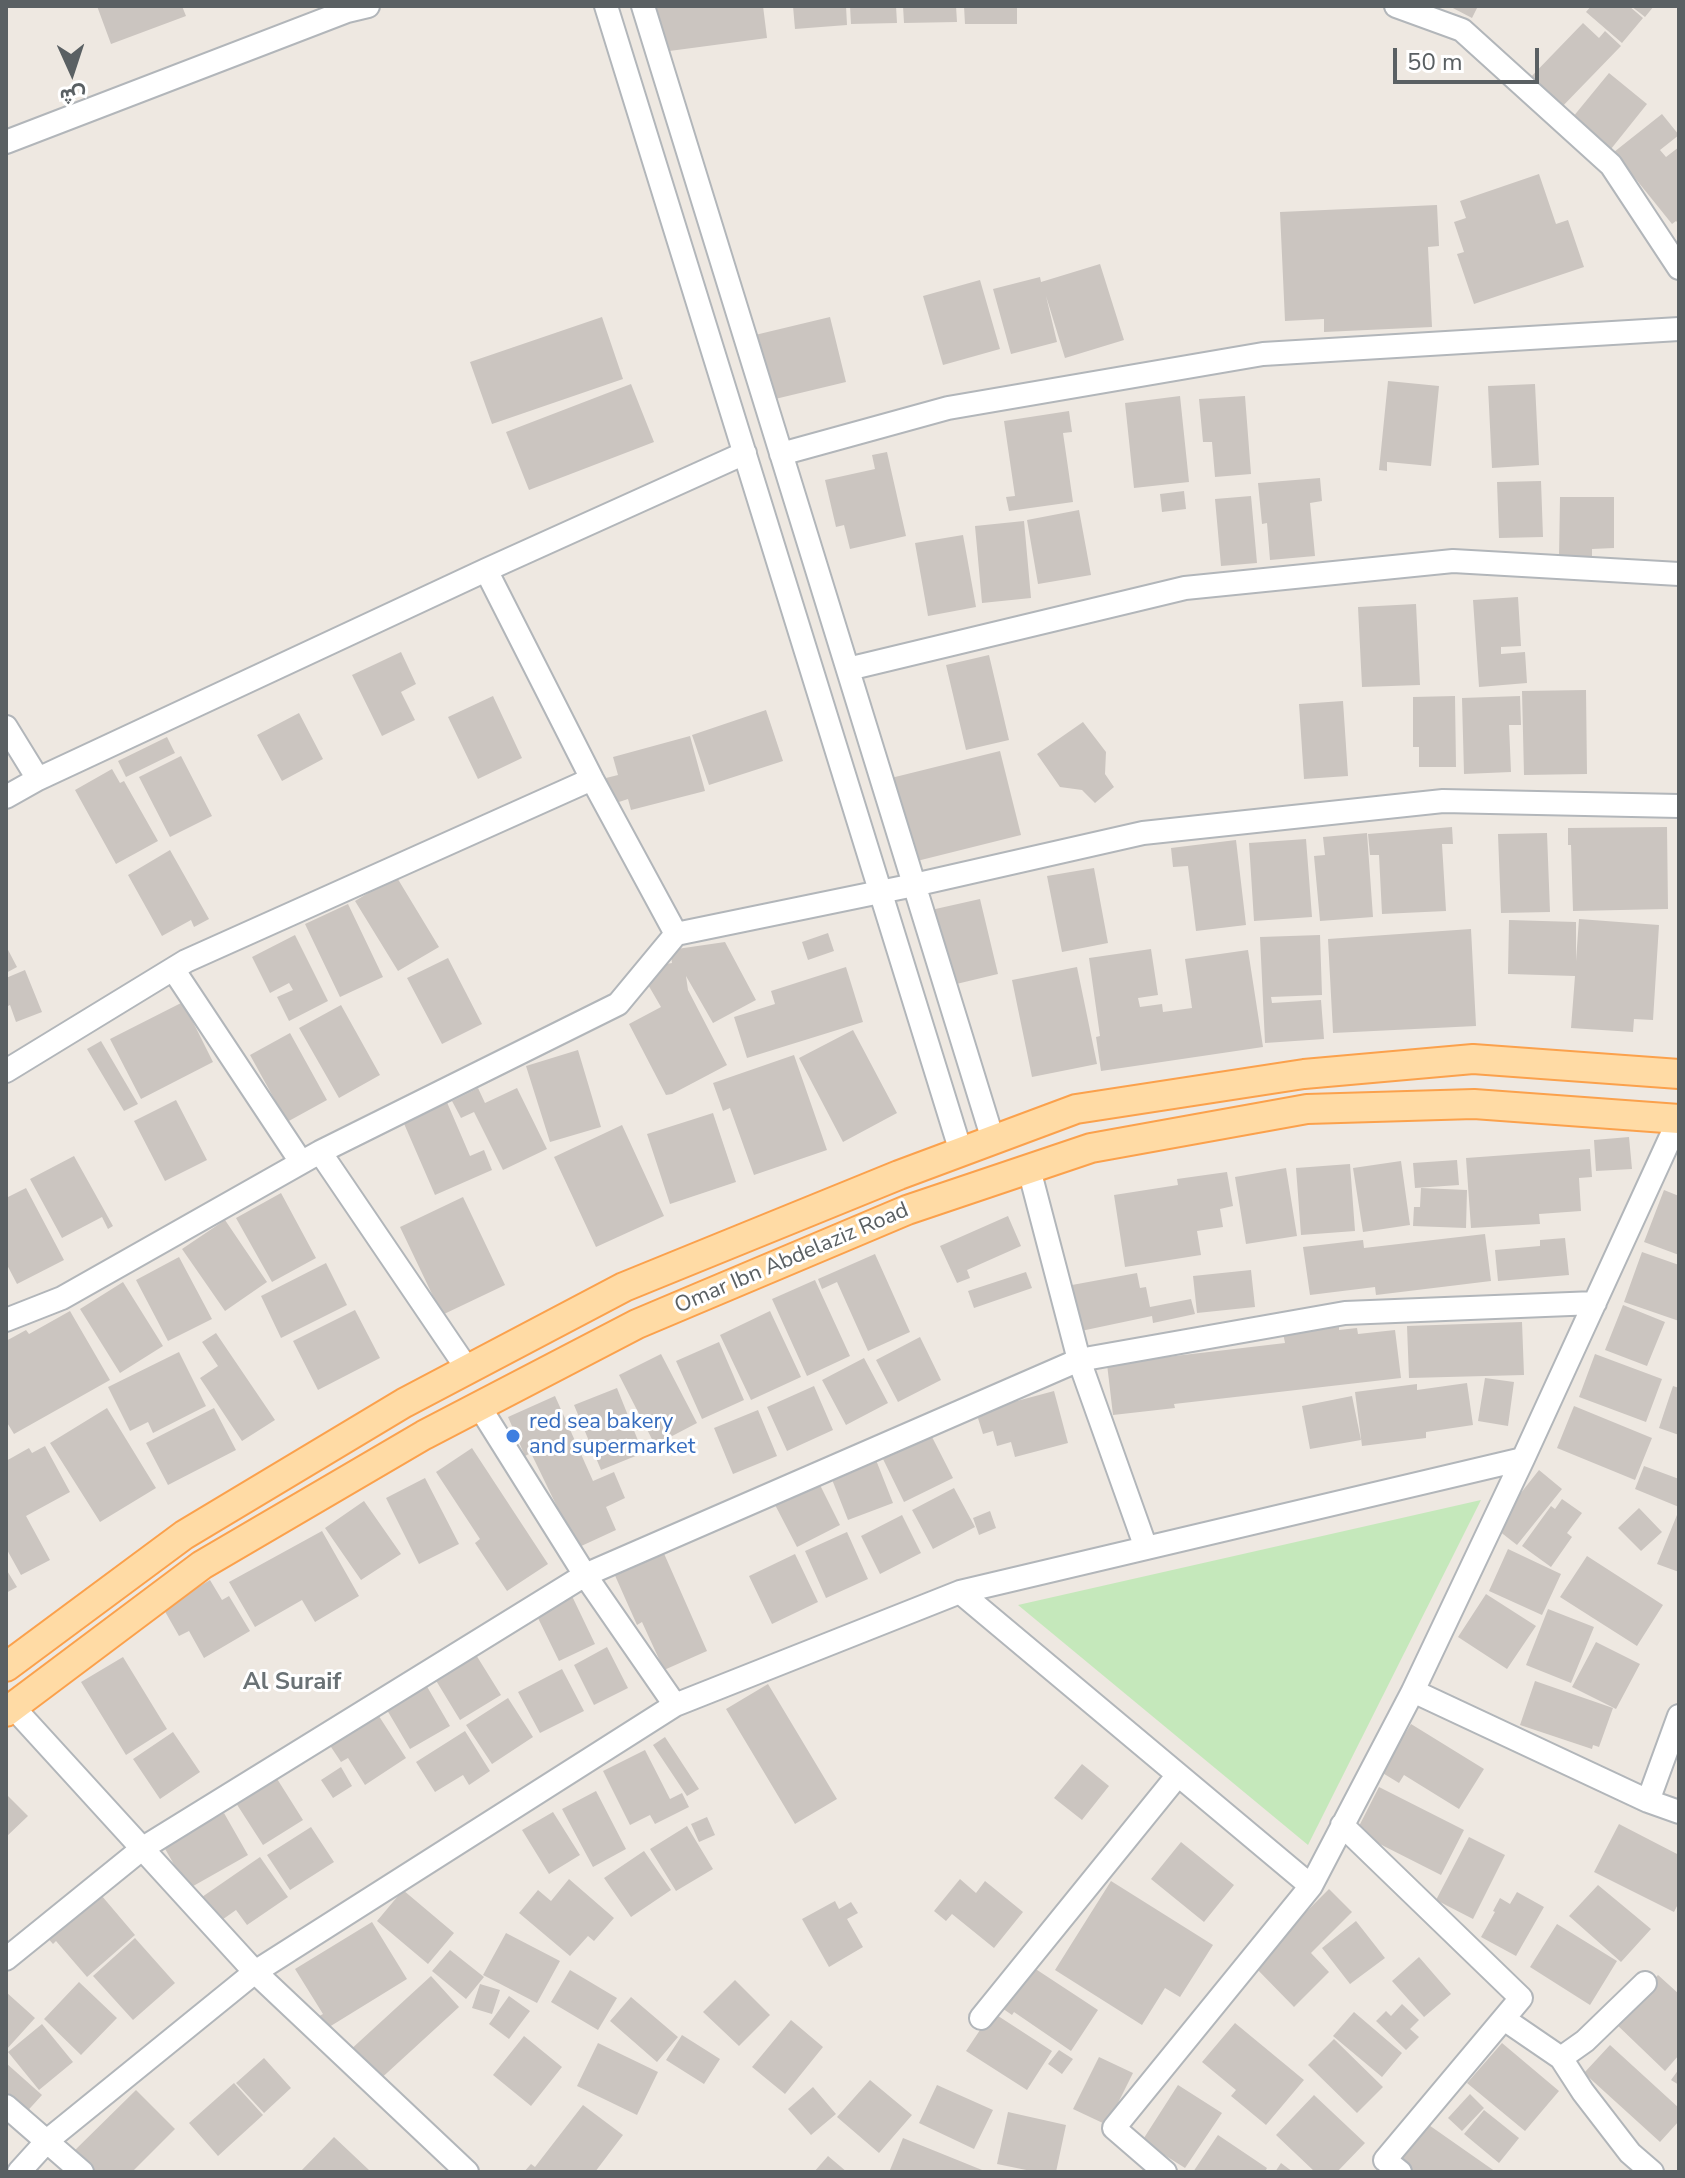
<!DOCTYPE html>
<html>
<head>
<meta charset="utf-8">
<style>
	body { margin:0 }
	#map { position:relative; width:1685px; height:2178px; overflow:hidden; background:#eee8e1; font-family:"Nunito Sans",Vazirmatn,sans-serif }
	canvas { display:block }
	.frame { position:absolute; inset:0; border:8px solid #5a6063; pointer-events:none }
	.north { position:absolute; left:32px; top:32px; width:80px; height:80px; -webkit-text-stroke:6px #fff; paint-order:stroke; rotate:177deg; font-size:22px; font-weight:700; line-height:32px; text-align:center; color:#5a6063 }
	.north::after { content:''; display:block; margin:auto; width:28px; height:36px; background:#5a6063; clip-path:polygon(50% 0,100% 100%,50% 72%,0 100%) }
	.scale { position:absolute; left:1393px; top:48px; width:146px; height:36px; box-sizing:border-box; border:4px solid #5a6063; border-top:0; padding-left:10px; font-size:24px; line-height:28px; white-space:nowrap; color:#5a6063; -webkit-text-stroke:6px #fff; paint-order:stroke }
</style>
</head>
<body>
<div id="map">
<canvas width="1685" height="2178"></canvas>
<div class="frame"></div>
<div class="north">ش</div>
<div class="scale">50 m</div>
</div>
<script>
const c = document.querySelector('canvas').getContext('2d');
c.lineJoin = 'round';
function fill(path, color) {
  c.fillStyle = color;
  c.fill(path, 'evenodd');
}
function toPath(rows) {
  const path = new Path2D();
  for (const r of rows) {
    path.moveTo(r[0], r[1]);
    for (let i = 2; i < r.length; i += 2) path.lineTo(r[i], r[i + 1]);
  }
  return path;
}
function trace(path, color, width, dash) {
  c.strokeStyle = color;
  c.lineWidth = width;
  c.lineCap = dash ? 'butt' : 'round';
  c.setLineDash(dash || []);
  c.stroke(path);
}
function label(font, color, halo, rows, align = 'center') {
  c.font = font + ' "Nunito Sans",sans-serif';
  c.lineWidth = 6;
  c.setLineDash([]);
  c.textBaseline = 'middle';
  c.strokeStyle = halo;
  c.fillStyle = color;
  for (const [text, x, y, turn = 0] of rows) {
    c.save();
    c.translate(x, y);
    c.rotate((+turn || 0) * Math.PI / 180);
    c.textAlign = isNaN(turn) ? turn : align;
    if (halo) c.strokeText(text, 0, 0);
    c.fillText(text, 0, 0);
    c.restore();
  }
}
const green = toPath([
	[1481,1500,1308,1845,1018,1605]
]);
const building = toPath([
	[97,6,182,6,186,16,111,44],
	[656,6,763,6,767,38,662,52],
	[793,6,846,6,847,25,795,29],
	[850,6,896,6,897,23,851,24],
	[903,6,956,6,957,22,904,23],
	[964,6,1017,6,1017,24,965,24],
	[1449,6,1478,6,1472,18],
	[1591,6,1629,6,1643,18,1622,43,1586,12],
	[1631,6,1654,6,1645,17],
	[1583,23,1599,38,1605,31,1621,46,1557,112,1526,82],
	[1609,73,1647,104,1607,154,1568,123],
	[1662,114,1679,135,1660,150,1666,157,1679,147,1679,224,1676,221,1672,224,1614,152],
	[1539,174,1556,224,1568,220,1584,267,1474,304,1457,254,1464,252,1454,222,1466,218,1460,201],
	[1437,205,1439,246,1428,247,1432,327,1324,332,1324,319,1285,321,1280,212],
	[1100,264,1124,340,1065,358,1046,296,1057,342,1011,354,993,289,1040,277,1041,282],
	[980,280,1000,349,943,365,923,296],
	[602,317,623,379,492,424,470,362],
	[830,317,846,382,771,400,755,335],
	[1388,381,1439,386,1431,466,1387,462,1387,471,1379,470],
	[631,384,654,442,529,490,506,432],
	[1535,384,1539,465,1492,468,1488,386],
	[1180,396,1189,482,1134,488,1125,403],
	[1245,396,1251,474,1215,477,1212,442,1203,442,1199,399],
	[1069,411,1072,432,1063,433,1073,502,1009,511,1006,497,1015,496,1004,421],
	[887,452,906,536,850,549,844,525,836,527,825,480,875,469,872,455],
	[1320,478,1322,501,1310,503,1315,556,1270,560,1267,523,1262,524,1258,483],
	[1541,481,1543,537,1499,538,1497,482],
	[1184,491,1186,509,1162,512,1160,494],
	[1251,496,1257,563,1221,566,1215,499],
	[1560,497,1614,497,1614,548,1592,549,1592,556,1559,557],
	[1079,510,1091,575,1038,584,1027,520],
	[1024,521,1031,598,982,603,975,526],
	[963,535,976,607,928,616,915,543],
	[1518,597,1521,646,1501,647,1501,654,1525,652,1527,683,1479,687,1473,600],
	[1416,604,1420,685,1362,687,1358,607],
	[401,652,416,684,401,692,415,720,382,736,352,675],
	[989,655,1009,740,966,750,946,665],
	[1586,690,1587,774,1524,775,1522,691],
	[493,696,522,758,478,779,448,717],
	[1455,696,1456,767,1419,767,1419,747,1413,747,1413,697],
	[1520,696,1521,725,1509,725,1511,772,1464,774,1462,698],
	[1343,701,1348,776,1304,779,1299,704],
	[766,710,783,761,709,785,692,735],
	[299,713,323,759,282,781,257,735],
	[1083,722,1106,752,1105,774,1114,787,1095,803,1082,790,1060,787,1037,754],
	[690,736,705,791,631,810,628,799,613,804,606,778,618,775,613,757],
	[167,737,175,753,126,777,118,761],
	[1000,751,1021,835,913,862,891,778],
	[181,756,212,816,170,837,139,777],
	[112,769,120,783,124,781,158,841,116,864,75,790],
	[1452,827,1453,844,1442,844,1446,911,1382,914,1379,855,1370,855,1368,834],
	[1667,827,1668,909,1573,911,1571,845,1568,845,1568,828],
	[1367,833,1373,917,1320,921,1314,856,1325,855,1323,837],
	[1547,833,1550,912,1501,913,1498,834],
	[1306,839,1312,917,1254,921,1249,843],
	[1236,840,1246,925,1196,931,1188,866,1173,867,1171,848],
	[170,850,209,919,194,927,191,920,162,936,128,875],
	[1094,868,1108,943,1062,952,1047,876],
	[396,876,439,947,398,971,355,901],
	[980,899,998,974,948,986,931,910],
	[348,904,383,977,340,997,305,924],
	[1579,919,1659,925,1653,1020,1634,1019,1633,1032,1571,1028,1575,976,1508,974,1509,920,1576,922,1576,961],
	[1471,929,1476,1026,1333,1033,1328,939],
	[828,933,834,951,808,960,802,942],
	[295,935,328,1001,289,1021,277,997,293,990,289,983,270,993,252,957],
	[1320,935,1322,995,1271,997,1272,1003,1321,1000,1324,1039,1265,1043,1260,937],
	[725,942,756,1000,713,1023,686,976,688,990,727,1065,672,1094,666,1095,629,1024,661,1007,643,976,666,964,672,963,670,950],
	[6,946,17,967,6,973],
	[1151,949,1158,995,1138,998,1140,1007,1162,1004,1163,1012,1192,1008,1185,959,1248,950,1263,1047,1101,1071,1096,1037,1100,1036,1089,958],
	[448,958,482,1024,442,1044,407,978],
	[846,967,863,1022,747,1058,734,1017,775,1004,771,991],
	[1077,967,1097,1064,1032,1077,1012,980],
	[25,970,42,1012,16,1022,10,1005,6,1007,6,978],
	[183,1002,213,1062,141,1099,110,1039],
	[341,1005,380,1075,339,1098,299,1028],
	[853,1030,897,1113,843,1142,799,1058],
	[290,1033,327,1100,287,1122,250,1055],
	[101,1041,138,1104,124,1111,87,1049],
	[578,1050,601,1127,550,1142,526,1066],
	[794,1055,827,1150,754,1175,730,1108,723,1111,713,1083],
	[478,1088,485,1103,517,1088,547,1149,503,1170,474,1112,461,1118,452,1101],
	[176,1100,207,1160,165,1181,134,1121],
	[446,1100,470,1156,484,1150,492,1170,435,1195,402,1119],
	[713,1113,736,1182,670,1204,647,1134],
	[622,1125,664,1216,596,1247,554,1157],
	[1629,1137,1632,1169,1596,1171,1594,1140],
	[1590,1149,1592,1177,1579,1178,1581,1211,1539,1214,1540,1224,1471,1228,1466,1158],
	[74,1156,113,1226,108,1229,102,1217,62,1238,30,1179],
	[1457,1160,1459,1185,1415,1188,1413,1163],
	[1401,1161,1410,1225,1363,1232,1353,1168],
	[1350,1164,1355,1231,1301,1235,1296,1168],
	[1286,1168,1297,1236,1246,1244,1235,1177],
	[1227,1172,1233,1206,1220,1209,1223,1227,1197,1231,1201,1255,1125,1267,1114,1195,1178,1185,1177,1179],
	[26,1188,64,1260,17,1284,6,1263,6,1198],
	[1421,1188,1467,1190,1466,1228,1413,1226,1414,1207,1420,1207],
	[1664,1190,1679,1196,1679,1255,1644,1242],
	[281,1193,316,1258,272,1282,236,1218],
	[463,1197,505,1285,442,1315,400,1227],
	[1008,1216,1021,1246,967,1270,970,1278,957,1283,940,1246],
	[225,1220,267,1282,225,1311,182,1249],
	[1485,1234,1491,1281,1376,1295,1375,1287,1310,1295,1303,1247,1363,1240,1364,1248],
	[1565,1238,1569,1275,1498,1281,1495,1250,1540,1246,1540,1240],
	[1642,1252,1679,1265,1679,1321,1624,1302],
	[875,1254,910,1332,868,1351,837,1282,822,1289,818,1279],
	[179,1257,212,1319,168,1341,136,1280],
	[326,1263,347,1305,281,1338,261,1296],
	[1251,1270,1255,1307,1197,1313,1193,1276],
	[1026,1272,1032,1288,974,1308,968,1291],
	[1137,1273,1140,1288,1146,1287,1150,1307,1191,1299,1195,1314,1153,1323,1152,1316,1081,1331,1072,1285],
	[815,1280,850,1356,807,1376,772,1299],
	[123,1282,163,1346,120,1373,80,1309],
	[1623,1305,1665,1322,1647,1366,1605,1350],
	[355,1310,380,1358,318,1390,293,1341],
	[70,1311,110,1380,14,1434,6,1421,6,1341,26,1330,29,1334],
	[770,1311,801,1377,751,1400,720,1335],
	[1522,1322,1524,1375,1409,1378,1407,1326],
	[1339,1327,1339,1330,1357,1328,1358,1334,1395,1330,1401,1378,1174,1404,1175,1408,1113,1415,1107,1364,1285,1343,1283,1333],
	[216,1333,275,1420,242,1441,200,1378,218,1366,202,1342],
	[920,1337,941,1380,898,1402,876,1360],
	[719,1342,744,1400,702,1419,676,1361],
	[179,1352,206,1406,153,1433,148,1422,130,1431,108,1387],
	[661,1354,697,1423,655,1445,619,1375],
	[1595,1354,1662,1379,1646,1422,1579,1397],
	[864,1358,888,1403,846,1425,822,1380],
	[1485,1378,1514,1382,1508,1426,1478,1421],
	[1467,1383,1473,1425,1426,1432,1426,1438,1362,1446,1355,1392,1417,1384,1417,1390],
	[814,1386,833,1430,787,1451,767,1407],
	[1673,1386,1679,1388,1679,1435,1659,1428],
	[617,1388,643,1453,601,1470,574,1405],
	[1054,1391,1068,1443,1015,1457,1011,1442,997,1446,993,1431,983,1434,976,1412],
	[555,1396,593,1481,614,1472,625,1498,606,1507,616,1530,577,1548,531,1453,525,1456,508,1417],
	[1352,1396,1361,1440,1310,1449,1302,1406],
	[1574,1406,1652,1438,1635,1480,1557,1448],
	[107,1408,156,1488,100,1522,50,1443],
	[214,1408,236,1450,168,1485,146,1443],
	[758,1410,777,1456,733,1474,714,1428],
	[931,1435,953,1478,904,1502,883,1459],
	[45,1446,70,1492,26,1516,50,1560,21,1575,6,1548,6,1461,29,1448,32,1453],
	[472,1448,548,1564,507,1591,475,1543,480,1539,436,1472],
	[876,1460,893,1503,848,1520,831,1477],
	[1644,1466,1679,1479,1679,1507,1635,1489],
	[1539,1470,1562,1489,1517,1545,1494,1527],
	[425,1478,459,1544,419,1564,386,1498],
	[817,1479,840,1525,797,1547,773,1501],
	[954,1488,975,1527,933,1549,912,1510],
	[1562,1499,1582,1513,1567,1533,1572,1537,1551,1567,1522,1546,1551,1506,1555,1509],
	[364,1501,401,1554,361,1580,325,1528],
	[1639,1508,1662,1532,1641,1551,1618,1528],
	[1679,1510,1679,1572,1657,1564],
	[990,1511,996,1528,979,1535,973,1518],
	[902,1515,921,1553,880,1574,861,1536],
	[322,1531,359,1596,315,1622,302,1600,255,1627,229,1582],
	[847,1532,868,1579,826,1598,805,1551],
	[662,1549,707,1651,664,1670,642,1622,637,1625,613,1571],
	[1508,1549,1561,1574,1542,1615,1489,1591],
	[795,1554,818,1602,772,1624,749,1576],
	[1587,1556,1663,1605,1637,1646,1560,1597],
	[6,1569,17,1587,6,1593],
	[210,1580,222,1600,229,1596,250,1631,204,1658,189,1631,179,1636,163,1608],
	[1486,1594,1536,1626,1507,1669,1458,1637],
	[572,1596,595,1644,559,1661,536,1614],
	[1548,1609,1594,1627,1571,1683,1526,1665],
	[1596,1642,1640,1664,1616,1709,1572,1687],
	[607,1647,628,1688,594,1705,574,1665],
	[473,1650,501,1695,460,1720,432,1674],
	[123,1657,167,1729,126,1755,81,1682],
	[562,1669,584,1711,540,1733,518,1692],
	[422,1678,450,1726,410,1749,387,1710],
	[1535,1681,1613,1708,1599,1747,1593,1745,1592,1749,1520,1725],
	[768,1684,837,1799,795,1824,726,1709],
	[508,1698,533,1737,492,1764,466,1725],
	[375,1710,406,1758,365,1785,348,1758,341,1762,327,1741],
	[1411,1724,1484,1769,1459,1809,1404,1775,1399,1783,1381,1772],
	[465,1731,490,1771,469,1785,463,1775,435,1792,416,1762],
	[173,1732,200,1772,160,1799,133,1759],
	[665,1737,699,1789,687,1796,653,1745],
	[645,1750,670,1799,682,1793,689,1807,655,1824,650,1815,630,1825,603,1771],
	[1082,1764,1109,1786,1082,1820,1054,1798],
	[341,1767,352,1786,333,1798,321,1780],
	[274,1774,303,1820,263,1845,234,1800],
	[1379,1787,1464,1830,1441,1875,1356,1832],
	[596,1791,626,1849,593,1867,562,1809],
	[6,1794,28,1816,6,1837],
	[553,1812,580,1855,549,1874,522,1830],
	[224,1813,248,1855,188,1889,164,1847],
	[707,1817,715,1835,699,1842,691,1824],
	[1619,1824,1679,1855,1679,1902,1674,1912,1594,1872],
	[687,1826,713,1869,676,1891,650,1849],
	[311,1827,334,1862,290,1890,267,1855],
	[1469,1837,1505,1855,1473,1919,1436,1900],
	[1181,1842,1234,1885,1204,1922,1151,1879],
	[644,1851,671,1890,631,1917,604,1878],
	[260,1857,288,1897,247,1925,236,1910,219,1922,202,1897],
	[569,1879,614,1918,594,1941,588,1936,570,1956,519,1913,538,1890,551,1901],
	[960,1879,976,1893,985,1881,1023,1912,994,1948,952,1914,946,1921,934,1911],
	[1111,1881,1213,1945,1180,1997,1165,1988,1142,2025,1055,1970],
	[1598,1885,1651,1929,1621,1962,1569,1916],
	[96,1889,135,1935,87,1977,56,1941,53,1944,44,1934],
	[1329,1889,1352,1912,1311,1953,1329,1972,1294,2007,1253,1965],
	[403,1890,454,1933,428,1964,377,1921],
	[1517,1892,1544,1907,1516,1956,1481,1937,1495,1912,1493,1911,1500,1898,1510,1904],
	[835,1901,839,1909,851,1902,858,1913,847,1919,863,1947,829,1967,802,1919],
	[1356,1921,1385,1958,1350,1984,1322,1948],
	[372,1922,407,1979,321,2032,314,2019,323,2014,295,1969],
	[1557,1924,1617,1961,1590,2005,1530,1967],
	[506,1933,560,1961,537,2003,483,1975],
	[135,1938,175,1983,133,2020,93,1976],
	[450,1950,484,1977,466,1999,432,1971],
	[1419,1957,1451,1994,1424,2017,1392,1981],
	[1028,1964,1098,2010,1071,2051,1014,2012,1012,2015,999,2006],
	[570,1970,617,1998,598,2030,551,2002],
	[1658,1975,1679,1994,1679,2055,1665,2071,1613,2021],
	[431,1976,459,2007,376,2083,348,2052],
	[735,1980,770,2015,739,2046,703,2012],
	[79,1982,117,2018,81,2055,44,2019],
	[480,1984,500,1990,492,2014,472,2008],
	[6,1992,35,2018,6,2050],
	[509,1996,530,2011,509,2039,489,2024],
	[631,1997,678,2037,657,2062,610,2021],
	[1402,2004,1419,2020,1410,2029,1419,2037,1406,2050,1376,2021,1386,2011,1391,2016],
	[992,2012,1052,2051,1027,2090,966,2051],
	[1354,2012,1402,2053,1382,2077,1333,2036],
	[791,2020,823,2047,785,2094,752,2067],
	[1235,2023,1304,2080,1266,2125,1231,2096,1236,2090,1202,2062],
	[42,2024,73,2062,39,2090,8,2052],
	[682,2035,720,2059,704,2084,666,2060],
	[524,2036,562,2067,531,2106,493,2075],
	[1334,2039,1383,2087,1357,2113,1308,2065],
	[598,2043,658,2072,637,2115,577,2086],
	[1502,2043,1559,2091,1525,2131,1467,2083],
	[1610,2045,1679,2108,1679,2121,1660,2142,1584,2073],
	[1059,2050,1073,2059,1062,2074,1048,2064],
	[1099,2057,1133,2073,1107,2125,1073,2109],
	[264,2058,291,2088,264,2113,236,2083],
	[6,2063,42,2095,22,2117,6,2102],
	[1679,2069,1679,2085,1671,2080],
	[870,2080,912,2115,879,2153,837,2117],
	[234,2083,263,2115,218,2156,189,2123],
	[937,2085,993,2110,974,2149,919,2123],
	[1178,2085,1222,2113,1185,2168,1142,2141],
	[813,2087,836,2114,811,2135,788,2109],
	[136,2090,175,2129,132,2172,89,2172,71,2154],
	[1470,2094,1484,2108,1462,2131,1448,2118],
	[1314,2095,1365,2143,1337,2172,1315,2172,1276,2135],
	[583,2105,623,2135,595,2172,524,2172,531,2164,535,2167],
	[1484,2110,1519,2138,1499,2163,1464,2134],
	[1008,2112,1066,2125,1056,2172,1036,2172,997,2164],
	[1426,2123,1496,2172,1412,2172,1398,2162],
	[1218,2135,1267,2168,1265,2172,1232,2170,1231,2172,1193,2172],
	[334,2137,369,2170,367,2172,300,2172],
	[903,2138,987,2172,890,2170],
	[828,2156,847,2172,814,2172],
	[1281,2163,1293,2172,1275,2172]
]);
const minor = toPath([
	[606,6,961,1152],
	[643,6,993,1140],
	[1396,6,1462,30,1611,165,1679,268],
	[6,142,347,11,368,6],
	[781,454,948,408,1263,354,1679,329],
	[486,570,592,779,676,934],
	[848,669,1185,588,1453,561,1679,574],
	[6,727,38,779],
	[6,797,38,779,486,570,745,453],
	[173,969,301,1162],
	[6,1071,186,961,592,779],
	[320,1152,468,1370],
	[1029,1169,1079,1360,1146,1548],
	[6,1320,62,1298,320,1152,618,1004,676,934,914,885,1143,833,1443,801,1679,806],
	[479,1406,585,1575,675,1705],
	[960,1592,1311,1886],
	[1413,1691,1648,1801,1679,1812],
	[13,1707,255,1972,467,2172],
	[1648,1801,1679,1716],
	[1342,1825,1521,1998,1385,2160,1400,2172],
	[6,1959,143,1848,585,1575,1079,1360,1345,1313,1595,1303],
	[981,2018,1178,1775],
	[1504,2019,1561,2058,1583,2092,1630,2153,1652,2172],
	[1561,2058,1585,2041,1645,1983],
	[6,2106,82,2172],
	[19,2172,48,2140,255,1972,675,1705,960,1592,1523,1459],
	[1165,2172,1114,2128,1311,1886,1413,1691,1523,1459,1679,1119]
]);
const major = toPath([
	[6,1667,184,1535,404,1403,624,1287,899,1175,1076,1109,1304,1074,1473,1059,1679,1074],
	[6,1712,202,1565,424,1435,637,1324,907,1210,1091,1148,1307,1109,1474,1104,1679,1119]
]);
const markers = [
	[513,1436,8,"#3f7fe0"]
];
const streetNames = [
	["Omar Ibn Abdelaziz Road",792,1259,-23]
];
const shopNames = [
	["red sea bakery",529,1423],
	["and supermarket",529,1448]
];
const neighbourhoodNames = [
	["Al Suraif",292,1683]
];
fill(green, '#c5e8bb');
fill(building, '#cbc5c0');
trace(minor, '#b2b6ba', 26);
trace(major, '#fba14c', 32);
trace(minor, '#fff', 22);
trace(major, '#ffdba5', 28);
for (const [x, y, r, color] of markers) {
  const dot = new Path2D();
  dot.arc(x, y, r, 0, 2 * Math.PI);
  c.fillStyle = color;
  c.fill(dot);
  trace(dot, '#fff', 3);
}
label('22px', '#5a6063', '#fff', streetNames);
label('22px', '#366cbe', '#fff', shopNames, 'left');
label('bold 24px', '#6a7275', '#fff', neighbourhoodNames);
</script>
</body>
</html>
